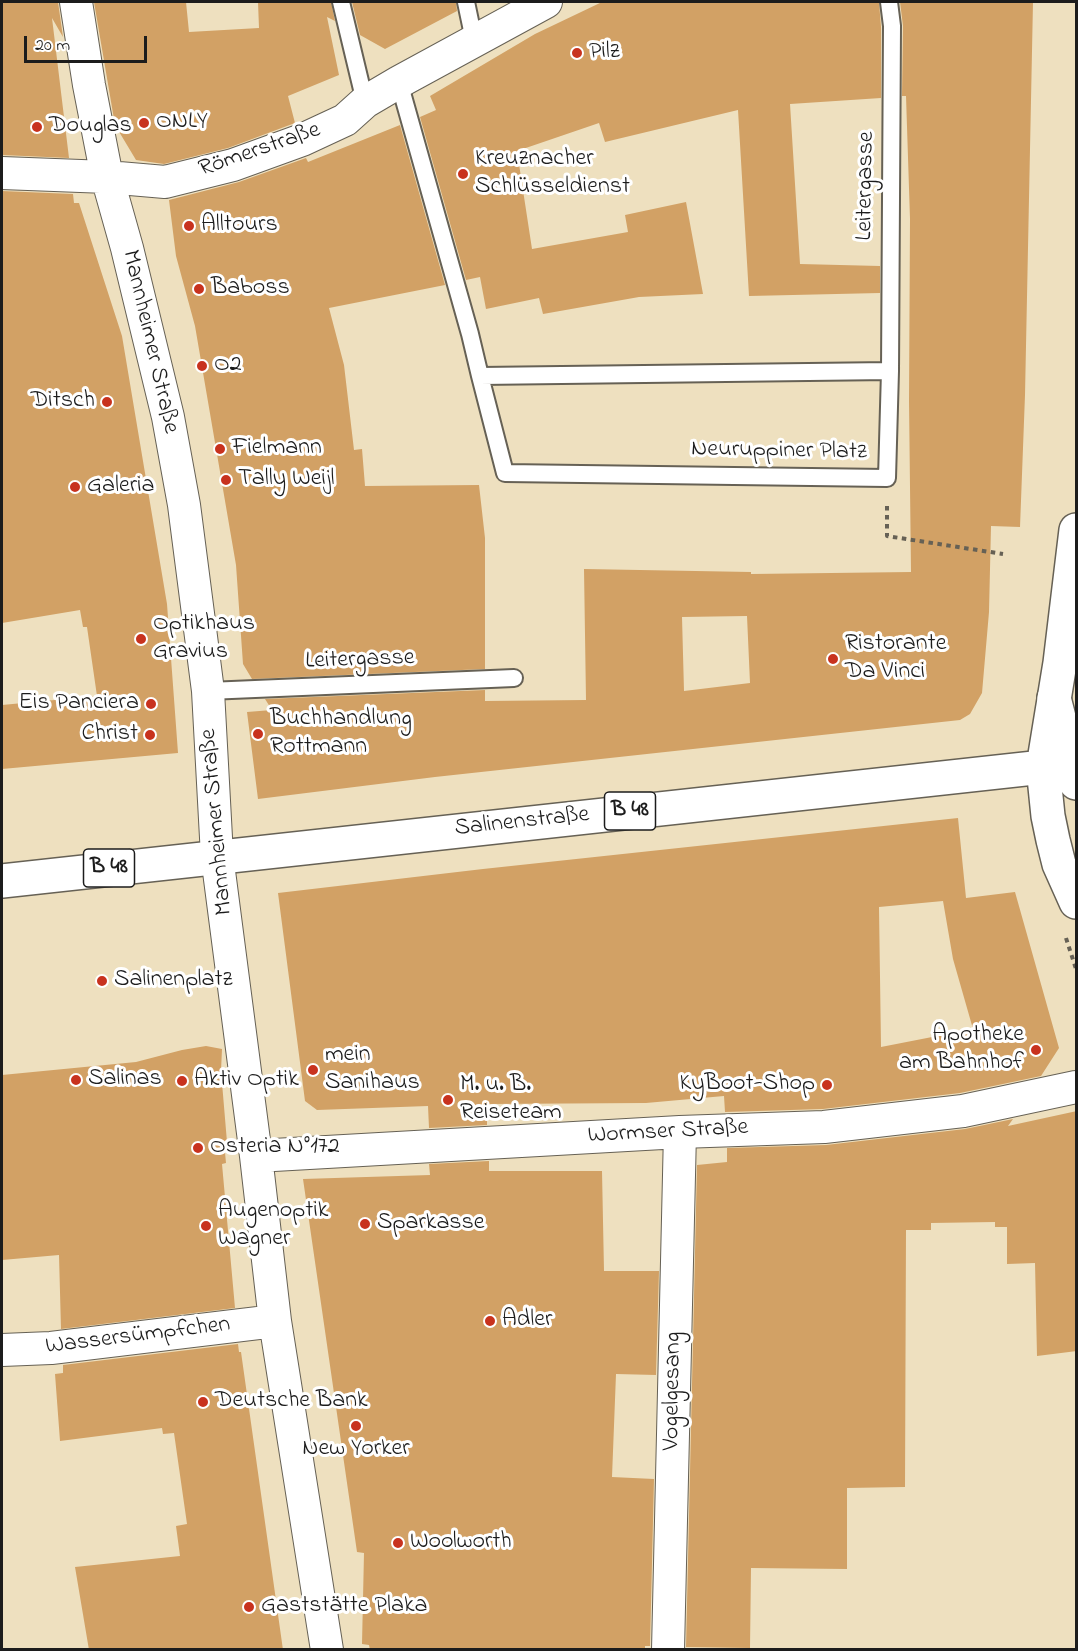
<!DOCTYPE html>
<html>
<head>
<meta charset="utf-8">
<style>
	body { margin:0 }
	#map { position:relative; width:1078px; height:1651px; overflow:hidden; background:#eee0bf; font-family:"Indie Flower",sans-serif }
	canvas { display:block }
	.frame { position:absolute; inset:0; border:3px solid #1c1c1c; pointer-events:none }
	.scale { position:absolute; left:24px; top:36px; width:123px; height:27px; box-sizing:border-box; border:3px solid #1c1c1c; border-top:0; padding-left:8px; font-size:18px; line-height:21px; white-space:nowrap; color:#1c1c1c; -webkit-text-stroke:4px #fff; paint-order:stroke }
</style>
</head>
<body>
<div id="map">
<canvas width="1078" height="1651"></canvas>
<div class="frame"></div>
<div class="scale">20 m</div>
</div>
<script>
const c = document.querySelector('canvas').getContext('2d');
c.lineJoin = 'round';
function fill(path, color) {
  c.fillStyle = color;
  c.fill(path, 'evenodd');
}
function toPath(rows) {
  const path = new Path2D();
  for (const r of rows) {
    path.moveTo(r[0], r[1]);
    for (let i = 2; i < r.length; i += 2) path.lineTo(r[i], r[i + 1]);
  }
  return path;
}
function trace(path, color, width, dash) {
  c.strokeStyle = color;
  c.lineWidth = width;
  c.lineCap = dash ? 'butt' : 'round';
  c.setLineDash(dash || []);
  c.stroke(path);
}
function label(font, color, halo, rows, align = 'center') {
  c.font = font + ' "Indie Flower",sans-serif';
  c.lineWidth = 6;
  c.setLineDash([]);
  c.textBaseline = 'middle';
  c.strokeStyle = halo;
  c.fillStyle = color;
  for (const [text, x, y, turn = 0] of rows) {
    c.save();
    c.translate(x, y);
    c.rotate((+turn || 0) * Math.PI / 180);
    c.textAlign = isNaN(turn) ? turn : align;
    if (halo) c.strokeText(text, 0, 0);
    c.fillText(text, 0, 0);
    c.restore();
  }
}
const building = toPath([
	[2,2,58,2,63,37,52,18,69,158,2,155],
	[94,2,186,2,189,32,259,28,258,2,331,2,335,21,327,17,339,75,288,96,295,123,228,148,164,164,136,160,115,125],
	[352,2,456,2,457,11,385,49,360,35],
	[602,2,879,2,881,27,881,98,790,104,800,264,880,266,880,293,749,296,738,110,605,142,599,123,517,151,532,249,628,232,625,215,686,202,703,294,639,297,543,314,539,298,486,309,480,277,466,280,420,117,436,110,430,96,535,34],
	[900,2,1033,2,1025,395,1020,527,991,526,989,612,982,693,970,714,960,720,435,777,258,799,247,712,272,710,265,699,485,690,485,701,586,700,584,569,751,572,751,574,911,572,909,401,910,219,906,96,902,96,903,26],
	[747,616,750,683,684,691,682,617],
	[400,125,445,285,329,308,344,365,354,450,362,449,365,486,479,485,485,538,485,669,252,679,243,664,236,565,195,326,176,256,169,200,239,182,306,158,308,162],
	[2,191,73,194,74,203,79,203,122,336,167,604,178,753,2,769,2,705,97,696,87,627,83,627,80,610,2,623],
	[958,818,966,898,1015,892,1059,1048,1041,1076,960,1093,823,1109,725,1112,724,1096,646,1103,487,1104,487,1125,429,1128,428,1106,317,1110,305,1101,278,893,483,869],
	[943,901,953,959,973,1029,881,1047,879,907],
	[206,1046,222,1049,221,1071,227,1142,224,1142,226,1163,222,1164,235,1308,61,1329,59,1255,2,1260,2,1075,136,1062,182,1050],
	[1077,1111,1077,1351,1037,1356,1035,1263,1007,1264,1007,1227,995,1227,995,1222,931,1223,931,1230,906,1230,905,1487,847,1488,847,1569,751,1568,750,1648,686,1647,697,1165,727,1162,727,1148,826,1145,965,1129,1013,1119,1008,1126],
	[489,1161,489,1171,602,1171,604,1271,659,1271,656,1375,616,1374,612,1477,654,1479,650,1646,645,1646,645,1650,370,1650,369,1645,362,1644,364,1553,357,1552,303,1179,430,1175,429,1164],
	[238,1344,239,1352,241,1352,283,1650,89,1650,75,1567,180,1556,176,1526,187,1524,174,1433,163,1434,162,1428,60,1441,55,1374,63,1373,63,1365]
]);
const path = toPath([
	[887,506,887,536,1003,554],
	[1066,938,1076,969]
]);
const lane = toPath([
	[341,2,365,102],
	[466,2,474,40],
	[889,2,892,26,890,371],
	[399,82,470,334,480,376,505,473,887,478,890,371,480,376],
	[208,691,514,678]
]);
const street = toPath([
	[76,2,89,85,107,177,127,248,168,417,184,505,208,691,217,856,256,1156,275,1321,327,1650],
	[2,173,107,177,165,182,233,165,302,140,345,120,365,102,399,82,546,2],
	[256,1156,680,1132,824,1127,963,1111,1076,1087],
	[2,1350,51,1348,275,1321],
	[668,1650,680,1132]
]);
const secondary = toPath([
	[1054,698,1076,783],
	[1043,767,1048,816,1053,840,1059,864,1076,902]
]);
const primary = toPath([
	[2,881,1043,767,1060,663,1076,530]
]);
const markers = [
	[577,53,6,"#c8321e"],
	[144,123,6,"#c8321e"],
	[37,127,6,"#c8321e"],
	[463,174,6,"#c8321e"],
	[189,226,6,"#c8321e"],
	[199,289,6,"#c8321e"],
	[202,366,6,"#c8321e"],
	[107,402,6,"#c8321e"],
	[220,449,6,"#c8321e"],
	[226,480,6,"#c8321e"],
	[75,487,6,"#c8321e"],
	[141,639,6,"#c8321e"],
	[833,659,6,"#c8321e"],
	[151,704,6,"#c8321e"],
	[258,734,6,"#c8321e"],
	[150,735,6,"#c8321e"],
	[102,981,6,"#c8321e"],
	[1036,1050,6,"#c8321e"],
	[313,1070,6,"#c8321e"],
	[76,1080,6,"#c8321e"],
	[182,1081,6,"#c8321e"],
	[827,1085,6,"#c8321e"],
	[448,1100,6,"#c8321e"],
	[198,1148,6,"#c8321e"],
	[365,1224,6,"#c8321e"],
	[206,1226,6,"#c8321e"],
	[490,1321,6,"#c8321e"],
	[203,1402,6,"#c8321e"],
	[356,1426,6,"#c8321e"],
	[398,1543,6,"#c8321e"],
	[249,1607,6,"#c8321e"]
];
const shields = [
	[630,811,51],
	[109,868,51]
];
const shieldNames = [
	["B 48",630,811],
	["B 48",109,868]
];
const poiNames = [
	["Pilz",589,53],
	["ONLY",156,123],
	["Douglas",49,127],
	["Kreuznacher",475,160],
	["Schlüsseldienst",475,188],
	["Alltours",201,226],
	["Baboss",211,289],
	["O2",214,366],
	["Ditsch",95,402,"right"],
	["Fielmann",232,449],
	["Tally Weijl",238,480],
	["Galeria",87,487],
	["Optikhaus",153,625],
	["Gravius",153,653],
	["Ristorante",845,645],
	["Da Vinci",845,673],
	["Eis Panciera",139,704,"right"],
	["Buchhandlung",270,720],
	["Rottmann",270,748],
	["Christ",138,735,"right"],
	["Salinenplatz",114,981],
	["Apotheke",1024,1036,"right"],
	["am Bahnhof",1024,1064,"right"],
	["mein",325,1056],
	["Sanihaus",325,1084],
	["Salinas",88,1080],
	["Aktiv Optik",194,1081],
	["KyBoot-Shop",815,1085,"right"],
	["M. u. B.",460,1086],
	["Reiseteam",460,1114],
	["Osteria N°172",210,1148],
	["Augenoptik",218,1212],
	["Wagner",218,1240],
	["Sparkasse",377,1224],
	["Adler",502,1321],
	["Deutsche Bank",215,1402],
	["New Yorker",356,1450,"center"],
	["Woolworth",410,1543],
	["Gaststätte Plaka",261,1607]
];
const streetNames = [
	["Römerstraße",260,151,-19],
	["Leitergasse",867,186,-89],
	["Mannheimer Straße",149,342,77],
	["Neuruppiner Platz",779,452,1],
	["Leitergasse",360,661,-2],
	["Mannheimer Straße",218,822,-95],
	["Salinenstraße",522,823,-6],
	["Wormser Straße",668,1133,-3],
	["Wassersümpfchen",138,1337,-7],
	["Vogelgesang",674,1391,-89]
];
fill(building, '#d2a165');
trace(lane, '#666155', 20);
trace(street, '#666155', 34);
trace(secondary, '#666155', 36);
trace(primary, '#666155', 36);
trace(path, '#666155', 4, [4.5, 4.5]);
trace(lane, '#fff', 16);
trace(street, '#fff', 32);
trace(secondary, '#fff', 33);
trace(primary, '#fff', 33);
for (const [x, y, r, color] of markers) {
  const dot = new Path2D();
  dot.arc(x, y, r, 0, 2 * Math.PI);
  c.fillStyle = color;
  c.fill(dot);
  trace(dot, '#fff', 2);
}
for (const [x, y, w] of shields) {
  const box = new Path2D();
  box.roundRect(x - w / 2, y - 19, w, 38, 4.5);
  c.fillStyle = '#fff';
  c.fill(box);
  trace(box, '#1c1c1c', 1.5);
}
label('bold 22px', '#1c1c1c', null, shieldNames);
label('24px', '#1c1c1c', '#fff', poiNames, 'left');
label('24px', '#1c1c1c', '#fff', streetNames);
</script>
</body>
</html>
